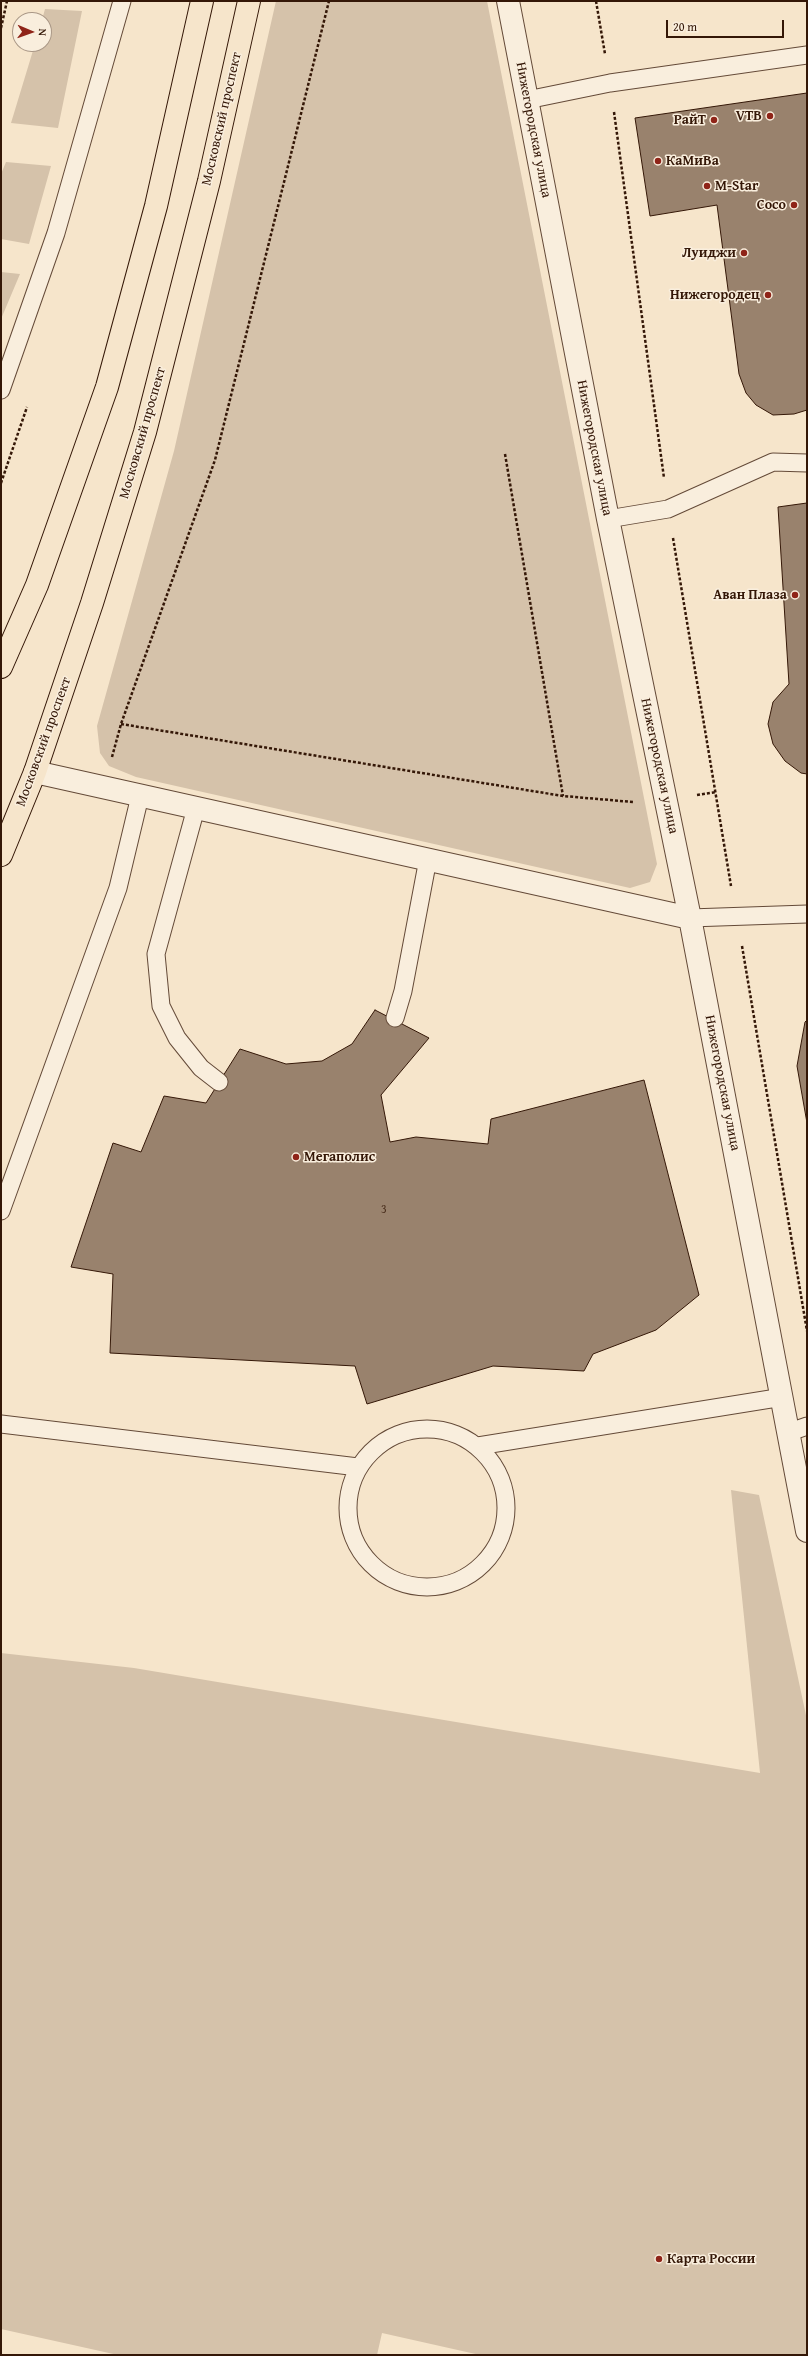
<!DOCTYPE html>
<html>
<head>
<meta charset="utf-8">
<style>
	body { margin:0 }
	#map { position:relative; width:808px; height:2356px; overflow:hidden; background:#f6e5cb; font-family:"Gentium Book Plus",serif }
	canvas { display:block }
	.frame { position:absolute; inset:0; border:2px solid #341707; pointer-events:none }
	.north { position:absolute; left:12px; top:12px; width:40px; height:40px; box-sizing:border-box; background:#f9eedd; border:1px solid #aa9887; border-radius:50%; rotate:92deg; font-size:11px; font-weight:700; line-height:16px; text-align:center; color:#341707 }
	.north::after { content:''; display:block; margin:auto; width:14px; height:18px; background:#8f2418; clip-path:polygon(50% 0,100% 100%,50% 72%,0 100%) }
	.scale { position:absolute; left:666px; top:20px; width:118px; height:18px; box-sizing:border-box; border:2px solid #341707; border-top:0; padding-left:5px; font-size:12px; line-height:14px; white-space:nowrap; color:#341707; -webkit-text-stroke:3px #f9eedd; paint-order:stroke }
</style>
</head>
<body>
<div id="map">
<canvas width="808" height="2356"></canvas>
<div class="frame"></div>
<div class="north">N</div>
<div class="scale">20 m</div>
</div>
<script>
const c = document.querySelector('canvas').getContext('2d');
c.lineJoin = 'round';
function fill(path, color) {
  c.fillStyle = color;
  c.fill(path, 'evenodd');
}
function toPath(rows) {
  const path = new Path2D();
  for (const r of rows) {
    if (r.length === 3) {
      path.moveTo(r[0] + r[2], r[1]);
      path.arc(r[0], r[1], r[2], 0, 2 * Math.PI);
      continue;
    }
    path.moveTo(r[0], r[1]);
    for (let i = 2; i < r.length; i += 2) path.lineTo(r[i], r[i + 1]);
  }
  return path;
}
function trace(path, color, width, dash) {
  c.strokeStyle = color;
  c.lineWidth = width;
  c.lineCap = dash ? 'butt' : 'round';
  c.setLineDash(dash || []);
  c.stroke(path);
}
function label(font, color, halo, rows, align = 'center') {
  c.font = font + ' "Gentium Book Plus",serif';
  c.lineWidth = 3;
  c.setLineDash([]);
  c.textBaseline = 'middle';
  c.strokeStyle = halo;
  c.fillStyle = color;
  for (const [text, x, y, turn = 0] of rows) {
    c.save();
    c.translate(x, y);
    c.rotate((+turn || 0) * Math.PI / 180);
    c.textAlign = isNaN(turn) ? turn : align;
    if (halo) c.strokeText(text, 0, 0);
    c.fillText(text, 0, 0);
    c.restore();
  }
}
const green = toPath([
	[276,1,487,1,657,864,650,882,630,888,136,777,109,766,100,753,97,726,174,451],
	[45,9,82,11,58,128,11,123,35,44,44,44,44,20,42,20],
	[6,162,51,166,29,244,1,239,1,174],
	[1,272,20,274,1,319],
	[731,1490,759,1495,807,1720,807,2355,480,2355,382,2333,377,2355,118,2355,1,2329,1,1653,134,1668,760,1773]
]);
const building = toPath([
	[807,93,807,410,794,414,773,415,756,405,746,393,739,374,717,205,650,216,635,118,807,93],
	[807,503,807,774,801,773,785,761,773,744,768,724,773,702,789,684,778,507,807,503],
	[375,1010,429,1038,381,1095,390,1142,416,1137,488,1144,491,1119,644,1080,699,1295,656,1330,593,1354,584,1371,493,1366,367,1404,355,1366,110,1353,113,1274,71,1267,113,1143,141,1152,164,1096,206,1103,240,1049,286,1064,322,1061,352,1044,375,1010],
	[807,1020,807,1123,797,1066,805,1022,807,1020]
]);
const path = toPath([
	[596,1,605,54],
	[1,28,7,1],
	[614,112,664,478],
	[505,454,563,796],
	[1,483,27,407],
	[673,538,731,886],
	[121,724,563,796,633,802],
	[112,757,121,724,215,460,329,1],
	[697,795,716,792],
	[742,946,807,1331]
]);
const lane = toPath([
	[527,100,610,83,807,55],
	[1,390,56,233,122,1],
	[608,519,668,509,773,462,807,463],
	[196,808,156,954,161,1006,177,1038,201,1068,219,1082],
	[690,918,807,914],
	[395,1018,403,991,428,859],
	[1,1211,118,888,140,796],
	[1,1424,358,1467],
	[427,1508,79],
	[790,1432,807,1426],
	[478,1446,783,1397]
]);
const street = toPath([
	[508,1,608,519,690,918,807,1531],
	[35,772,690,918]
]);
const primary = toPath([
	[1,667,37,585,107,387,156,206,202,1],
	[1,855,35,772,92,603,145,432,209,181,249,1]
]);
const markers = [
	[770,116,4,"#8f2418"],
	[714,120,4,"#8f2418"],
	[658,161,4,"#8f2418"],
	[707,186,4,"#8f2418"],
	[794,205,4,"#8f2418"],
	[744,253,4,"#8f2418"],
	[768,295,4,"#8f2418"],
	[795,595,4,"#8f2418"],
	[296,1157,4,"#8f2418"],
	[659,2259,4,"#8f2418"]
];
const numberNames = [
	["3",384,1210]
];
const poiNames = [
	["VTB",762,116],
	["РайТ",706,120],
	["КаМиВа",666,161,"left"],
	["M-Star",715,186,"left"],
	["Сосо",786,205],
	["Луиджи",736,253],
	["Нижегородец",760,295],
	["Аван Плаза",787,595],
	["Мегаполис",304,1157,"left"],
	["Карта России",667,2259,"left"]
];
const streetNames = [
	["Московский проспект",222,119,-77],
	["Нижегородская улица",533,130,79],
	["Московский проспект",143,433,-74],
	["Нижегородская улица",594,448,79],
	["Московский проспект",44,742,-70],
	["Нижегородская улица",659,766,78],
	["Нижегородская улица",722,1083,79]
];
fill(green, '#d5c2aa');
fill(building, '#99826d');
trace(building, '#341707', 1);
trace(lane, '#644a38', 19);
trace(street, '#644a38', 24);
trace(primary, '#341707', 24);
trace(path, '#341707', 2.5, [3, 2]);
trace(lane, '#f9eedd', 17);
trace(street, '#f9eedd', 22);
trace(primary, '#f6e5cb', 22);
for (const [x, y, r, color] of markers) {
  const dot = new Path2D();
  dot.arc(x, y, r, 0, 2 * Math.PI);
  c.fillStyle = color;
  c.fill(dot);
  trace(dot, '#f9eedd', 1.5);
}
label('12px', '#4d3220', null, numberNames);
label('bold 14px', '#341707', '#f9eedd', poiNames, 'right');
label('14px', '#341707', '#f9eedd', streetNames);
</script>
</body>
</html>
